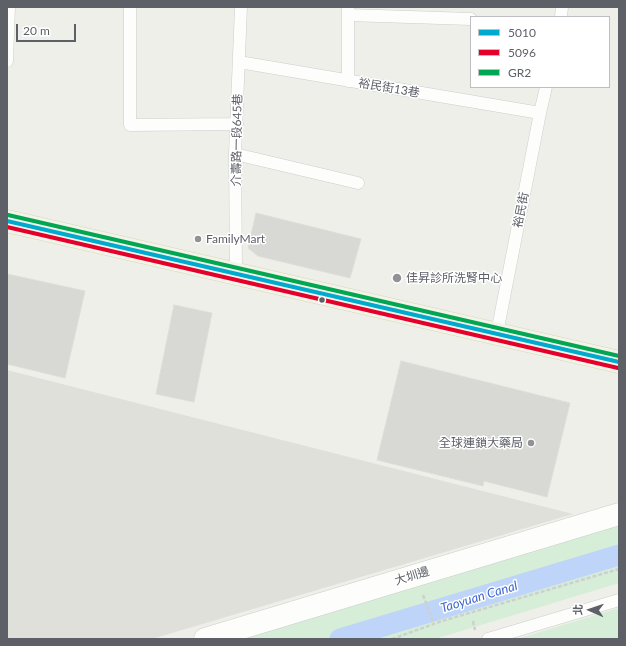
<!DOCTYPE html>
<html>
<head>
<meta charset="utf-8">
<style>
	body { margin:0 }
	#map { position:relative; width:626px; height:646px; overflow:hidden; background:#efefea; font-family:Lato,"Noto Sans TC",sans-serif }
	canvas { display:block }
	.frame { position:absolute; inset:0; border:8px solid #5e6068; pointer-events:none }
	.legend { position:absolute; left:470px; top:16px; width:140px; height:72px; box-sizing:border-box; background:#fff; border:1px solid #bfbfc3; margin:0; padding:5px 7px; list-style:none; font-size:12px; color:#5e6068 }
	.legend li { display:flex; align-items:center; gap:8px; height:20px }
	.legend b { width:20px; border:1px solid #bfbfc3 }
	.north { position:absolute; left:570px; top:590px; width:40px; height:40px; -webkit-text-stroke:3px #fff; paint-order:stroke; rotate:272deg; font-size:11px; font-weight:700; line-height:16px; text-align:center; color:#5e6068 }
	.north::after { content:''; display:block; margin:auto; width:14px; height:18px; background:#5e6068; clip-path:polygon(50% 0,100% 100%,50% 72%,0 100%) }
	.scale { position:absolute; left:16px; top:24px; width:60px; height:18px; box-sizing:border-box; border:2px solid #5e6068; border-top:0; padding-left:5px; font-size:12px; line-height:14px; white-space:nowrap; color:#5e6068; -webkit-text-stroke:3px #fff; paint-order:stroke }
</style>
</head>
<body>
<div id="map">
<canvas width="626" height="646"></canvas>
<div class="frame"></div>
<ul class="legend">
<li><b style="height:5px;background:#00a9ce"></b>5010</li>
<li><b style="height:5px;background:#e4002b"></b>5096</li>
<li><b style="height:5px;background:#00a651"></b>GR2</li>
</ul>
<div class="north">北</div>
<div class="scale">20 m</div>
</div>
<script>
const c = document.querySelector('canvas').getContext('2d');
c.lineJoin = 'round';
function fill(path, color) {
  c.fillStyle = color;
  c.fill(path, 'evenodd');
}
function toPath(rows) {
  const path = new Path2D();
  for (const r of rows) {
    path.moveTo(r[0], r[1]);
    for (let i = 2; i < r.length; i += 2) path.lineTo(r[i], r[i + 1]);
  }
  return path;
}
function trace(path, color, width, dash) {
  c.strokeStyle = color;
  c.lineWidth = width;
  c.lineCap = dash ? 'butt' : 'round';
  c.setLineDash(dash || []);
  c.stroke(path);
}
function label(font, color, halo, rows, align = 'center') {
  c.font = font + ' Lato,"Noto Sans TC",sans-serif';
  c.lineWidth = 3;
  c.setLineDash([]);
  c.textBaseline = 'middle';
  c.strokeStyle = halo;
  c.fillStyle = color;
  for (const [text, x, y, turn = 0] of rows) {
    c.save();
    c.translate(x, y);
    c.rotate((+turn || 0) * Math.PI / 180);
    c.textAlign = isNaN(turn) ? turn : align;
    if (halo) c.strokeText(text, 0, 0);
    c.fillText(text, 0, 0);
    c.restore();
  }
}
const industrial = toPath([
	[7,370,573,514,152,639,7,639]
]);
const green = toPath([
	[619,519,619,583,435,639,243,639],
	[619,608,619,639,517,639]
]);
const canal = toPath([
	[340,639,619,555]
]);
const building = toPath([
	[256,213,361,239,350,278,258,256,248,248,256,213],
	[7,274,85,291,65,378,7,364,7,274],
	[174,305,212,313,194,402,156,394,174,305],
	[401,361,570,403,547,497,484,481,483,486,377,460,401,361]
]);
const path = toPath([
	[423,595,434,624],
	[473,621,475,630],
	[392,639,442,621,619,569]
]);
const lane = toPath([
	[130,7,130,125,237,124],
	[348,8,348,81],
	[348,15,471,19],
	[561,17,562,7],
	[7,61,9,7],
	[239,62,540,113],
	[235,154,358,183],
	[236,273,235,154,241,7],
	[497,333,540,113,546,87],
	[488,639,619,600]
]);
const street = toPath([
	[205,639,619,514]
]);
const primary = toPath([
	[7,221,619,362]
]);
const bus1 = toPath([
	[7,221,619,362]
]);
const bus2 = toPath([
	[7,227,618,368]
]);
const bus3 = toPath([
	[8,215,619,356]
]);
const markers = [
	[198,239,4,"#919296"],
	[397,278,5,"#919296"],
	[322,300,3.5,"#5e6068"],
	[531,443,4,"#919296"]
];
const streetNames = [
	["裕民街13巷",389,88,10],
	["介壽路一段645巷",237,140,-89],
	["裕民街",521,210,-79],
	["大圳邊",412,576,-17]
];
const poiNames = [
	["FamilyMart",206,239],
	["佳昇診所洗腎中心",406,278],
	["全球連鎖大藥局",523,443,"right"]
];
const waterNames = [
	["Taoyuan Canal",479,597,-17]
];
fill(industrial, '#e0e0db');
fill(green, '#d6edd8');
trace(canal, '#bed4f9', 21);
fill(building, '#d8d8d4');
trace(building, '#deded8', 1);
trace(lane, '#cccdcc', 13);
trace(street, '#cccdcc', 23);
trace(primary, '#d8d6b6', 23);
trace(path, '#ccd1cf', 2.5, [4, 2]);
trace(lane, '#fdfdfc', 12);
trace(street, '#fdfdfc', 22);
trace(primary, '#f3f4e9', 22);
trace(bus1, '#00a9ce', 4);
trace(bus2, '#e4002b', 4);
trace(bus3, '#00a651', 4);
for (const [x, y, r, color] of markers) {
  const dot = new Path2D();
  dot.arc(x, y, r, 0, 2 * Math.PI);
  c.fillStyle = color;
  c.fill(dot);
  trace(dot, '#fff', 1.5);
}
label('12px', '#5e6068', '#fff', streetNames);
label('12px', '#5e6068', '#fff', poiNames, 'left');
label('italic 13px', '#3f67cf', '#fff', waterNames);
</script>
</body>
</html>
